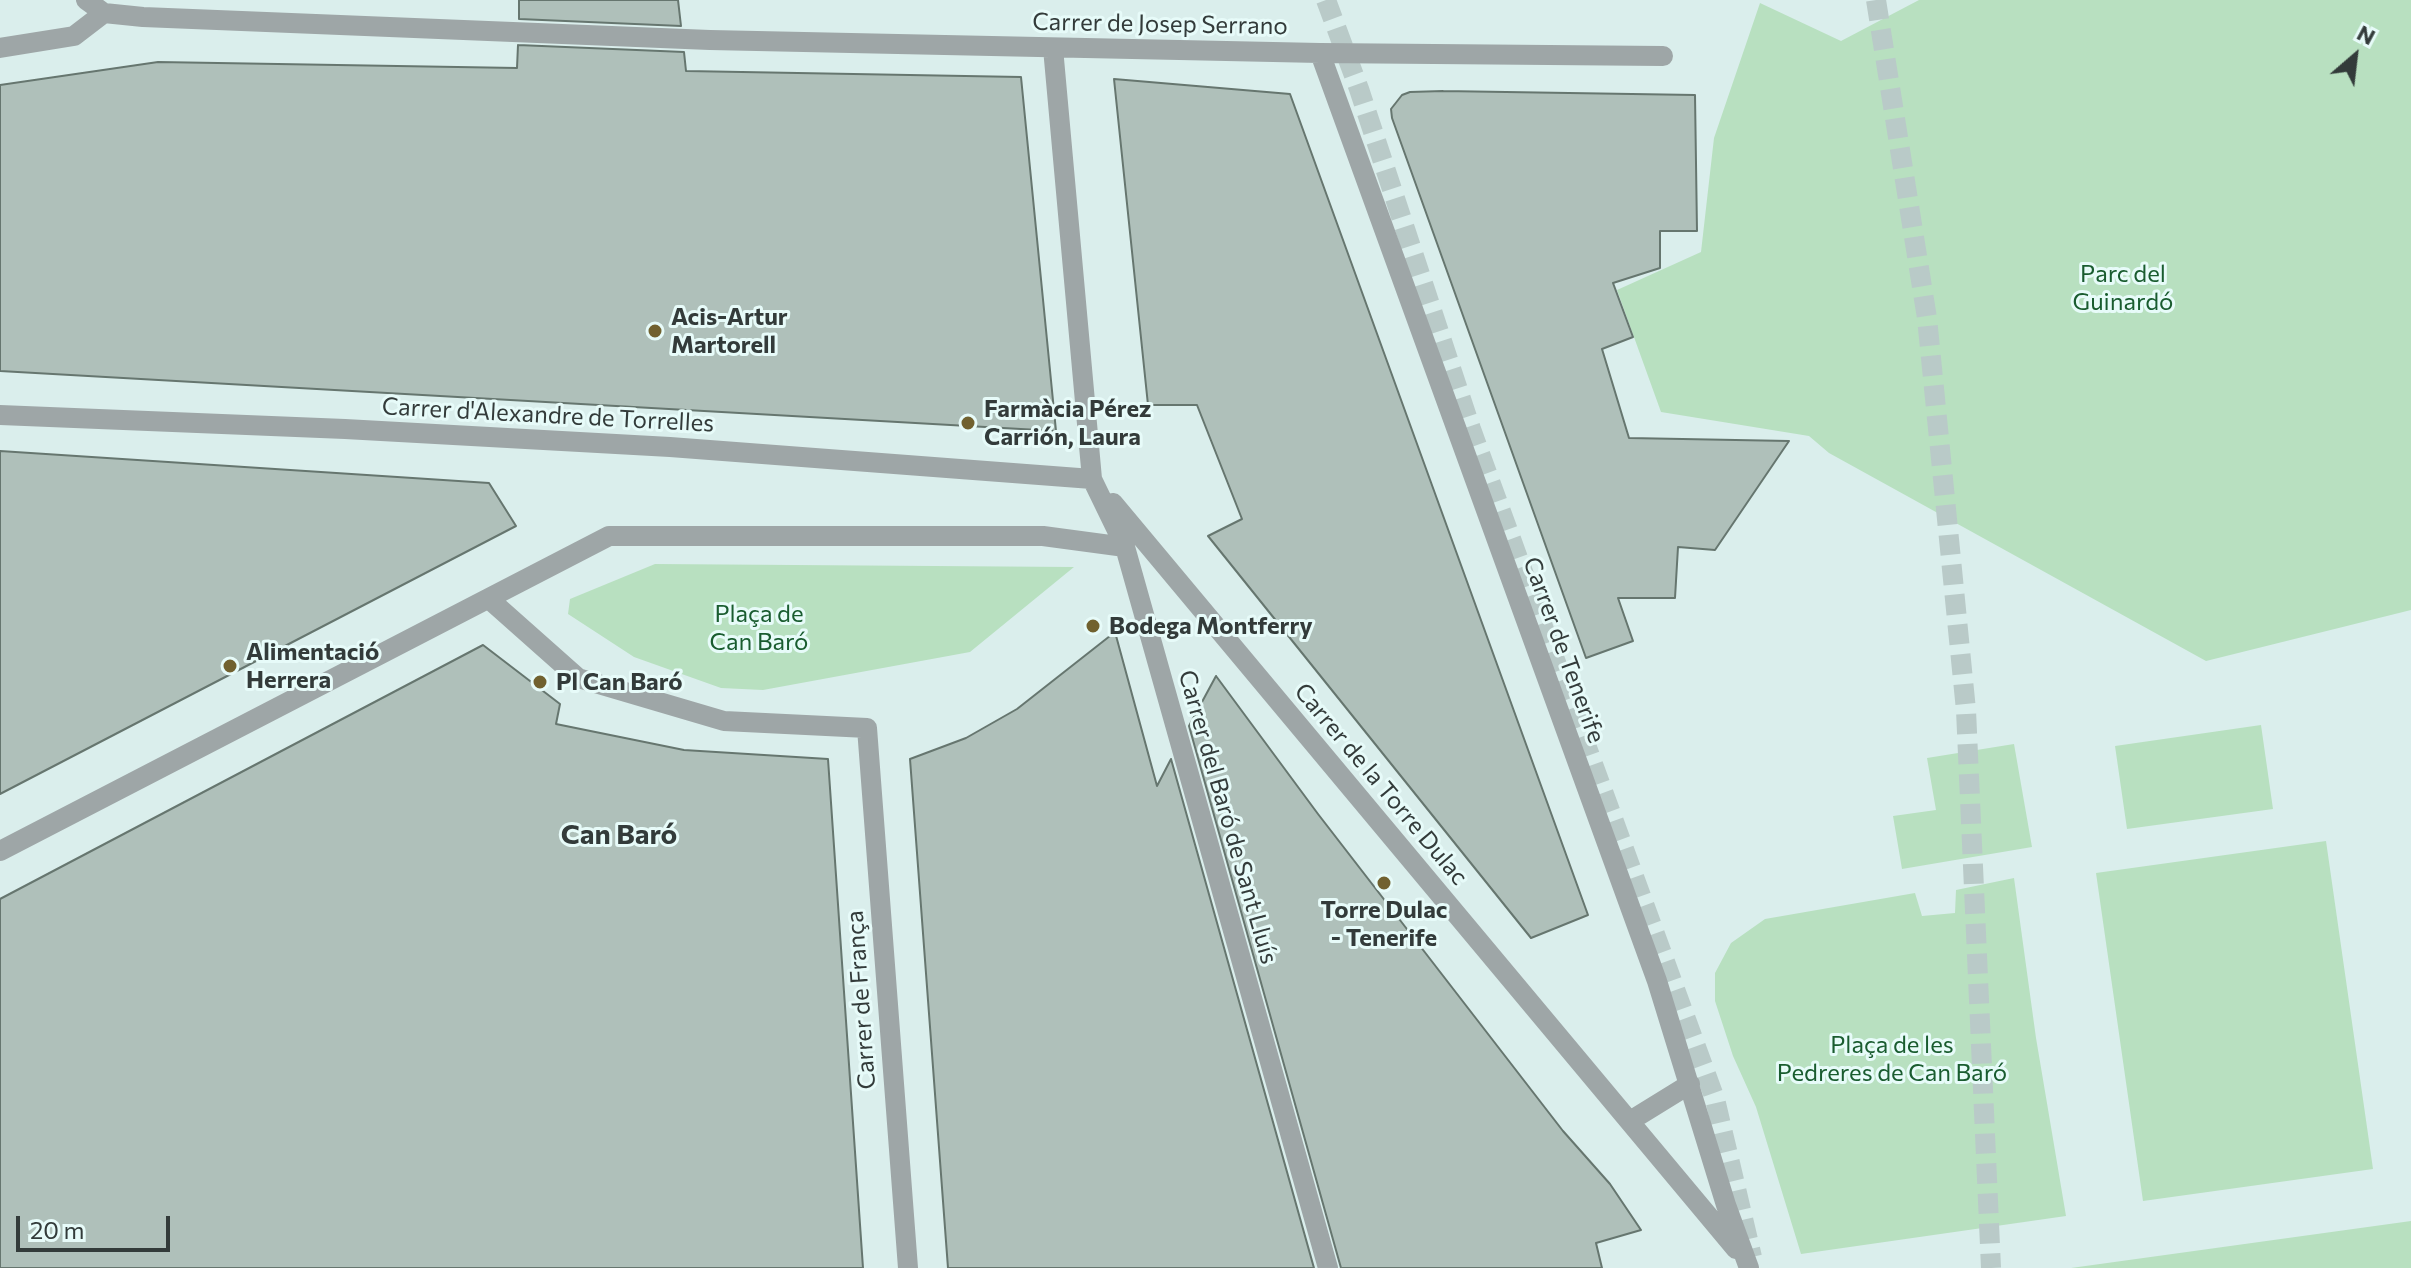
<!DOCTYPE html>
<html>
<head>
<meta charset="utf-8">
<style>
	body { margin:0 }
	#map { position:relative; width:2411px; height:1268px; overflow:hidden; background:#daeeec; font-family:Commissioner,sans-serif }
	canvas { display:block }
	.north { position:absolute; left:2315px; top:16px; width:80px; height:80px; -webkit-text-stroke:6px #e7fbf9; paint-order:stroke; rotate:28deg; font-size:22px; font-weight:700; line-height:32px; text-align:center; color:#333b3a }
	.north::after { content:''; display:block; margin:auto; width:28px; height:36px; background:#333b3a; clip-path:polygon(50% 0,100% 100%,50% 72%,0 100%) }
	.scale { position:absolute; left:16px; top:1216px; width:154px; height:36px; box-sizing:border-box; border:4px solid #333b3a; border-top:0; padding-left:10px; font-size:24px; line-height:28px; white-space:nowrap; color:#333b3a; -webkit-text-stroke:6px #e7fbf9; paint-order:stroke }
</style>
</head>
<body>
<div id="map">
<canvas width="2411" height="1268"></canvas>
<div class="north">N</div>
<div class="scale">20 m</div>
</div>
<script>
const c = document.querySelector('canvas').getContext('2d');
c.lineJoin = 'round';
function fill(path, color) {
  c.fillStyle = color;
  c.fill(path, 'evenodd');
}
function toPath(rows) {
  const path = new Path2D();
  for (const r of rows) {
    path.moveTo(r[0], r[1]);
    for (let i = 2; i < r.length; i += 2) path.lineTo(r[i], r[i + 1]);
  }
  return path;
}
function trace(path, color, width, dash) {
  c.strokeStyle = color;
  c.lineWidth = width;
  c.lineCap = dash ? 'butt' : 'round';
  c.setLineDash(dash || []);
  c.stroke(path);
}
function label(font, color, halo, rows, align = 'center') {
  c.font = font + ' Commissioner,sans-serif';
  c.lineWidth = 6;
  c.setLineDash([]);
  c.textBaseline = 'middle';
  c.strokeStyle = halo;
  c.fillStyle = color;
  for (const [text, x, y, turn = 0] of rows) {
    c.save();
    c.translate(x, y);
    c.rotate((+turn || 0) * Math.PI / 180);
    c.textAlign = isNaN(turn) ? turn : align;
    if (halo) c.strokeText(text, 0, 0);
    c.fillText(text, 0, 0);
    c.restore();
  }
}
const green = toPath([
	[1919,0,2411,0,2411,610,2206,661,1829,453,1809,436,1661,412,1617,290,1701,252,1714,138,1760,3,1841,41],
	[655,564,1074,567,970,652,763,690,721,688,634,657,568,614,570,599],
	[2261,725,2273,809,2127,829,2115,746],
	[2014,744,2032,847,1902,869,1893,816,1936,810,1927,758],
	[2326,841,2373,1169,2143,1201,2096,873],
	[2014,878,2036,1038,2066,1216,1801,1254,1756,1107,1733,1056,1715,1001,1715,973,1731,943,1765,919,1915,893,1922,916,1955,913,1956,890],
	[2411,1221,2411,1268,2071,1268]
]);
const building = toPath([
	[519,0,678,0,681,26,519,19,519,0],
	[518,45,684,52,686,71,1021,77,1056,431,0,371,0,85,158,62,517,68,518,45],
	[1114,79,1290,94,1588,915,1531,938,1208,536,1242,519,1197,405,1148,405,1114,79],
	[1443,91,1695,95,1697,231,1660,231,1660,268,1613,283,1633,337,1602,349,1629,438,1789,441,1715,550,1678,547,1675,598,1618,598,1633,641,1586,658,1392,118,1391,109,1402,95,1410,92,1443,91],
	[0,451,489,483,516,526,0,794,0,451],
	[1115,632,1157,786,1171,759,1314,1268,948,1268,910,759,966,738,1017,709,1115,632],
	[483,645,560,704,556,724,684,750,828,759,863,1268,0,1268,0,899,483,645],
	[1216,676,1318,814,1563,1131,1610,1184,1641,1230,1596,1243,1602,1268,1341,1268,1189,726,1216,676]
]);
const majorTunnel = toPath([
	[1326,0,1359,89,1471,429,1715,1099,1752,1257],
	[1876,0,1927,318,1966,710,1991,1268]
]);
const minor = toPath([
	[86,0,104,13,143,17,710,40,1320,53,1663,56],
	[0,48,74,36,104,13],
	[1053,48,1092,479,1125,547,1328,1268],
	[1320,53,1657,981,1726,1205,1749,1268],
	[0,415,345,429,670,447,1092,479],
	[1113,503,1736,1249],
	[489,599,578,678,724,721,867,728,908,1268],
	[0,851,609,536,1043,536,1125,547],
	[1630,1121,1690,1084]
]);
const markers = [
	[655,331,8,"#71612f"],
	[968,423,8,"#71612f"],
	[1093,626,8,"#71612f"],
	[230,666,8,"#71612f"],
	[540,682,8,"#71612f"],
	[1384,883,8,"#71612f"]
];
const streetNames = [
	["Carrer de Josep Serrano",1160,24,1],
	["Carrer d'Alexandre de Torrelles",548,415,3],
	["Carrer de Tenerife",1564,650,70],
	["Carrer de la Torre Dulac",1381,784,50],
	["Carrer del Baró de Sant Lluís",1228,817,74],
	["Carrer de França",861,1000,-94]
];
const parkNames = [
	["Parc del",2123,274],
	["Guinardó",2123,302],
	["Plaça de",759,614],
	["Can Baró",759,642],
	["Plaça de les",1892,1045],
	["Pedreres de Can Baró",1892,1073]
];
const poiNames = [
	["Acis-Artur",671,317],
	["Martorell",671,345],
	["Farmàcia Pérez",984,409],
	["Carrión, Laura",984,437],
	["Bodega Montferry",1109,626],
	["Alimentació",246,652],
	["Herrera",246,680],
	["Pl Can Baró",556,682],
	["Torre Dulac",1384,910,"center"],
	["- Tenerife",1384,938,"center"]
];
const quarterNames = [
	["Can Baró",619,835]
];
fill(green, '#b8e0c0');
fill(building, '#afc0ba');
trace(building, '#66766f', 2);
trace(majorTunnel, '#b9cac8', 20, [20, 10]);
trace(minor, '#9ea6a7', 20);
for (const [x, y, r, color] of markers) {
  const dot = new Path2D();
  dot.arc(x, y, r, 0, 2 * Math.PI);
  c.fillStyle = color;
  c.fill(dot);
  trace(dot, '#e7fbf9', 3);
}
label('24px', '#333b3a', '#e7fbf9', streetNames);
label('24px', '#195c2f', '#e7fbf9', parkNames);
label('bold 24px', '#333b3a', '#e7fbf9', poiNames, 'left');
label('bold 28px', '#333b3a', '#e7fbf9', quarterNames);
</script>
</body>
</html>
